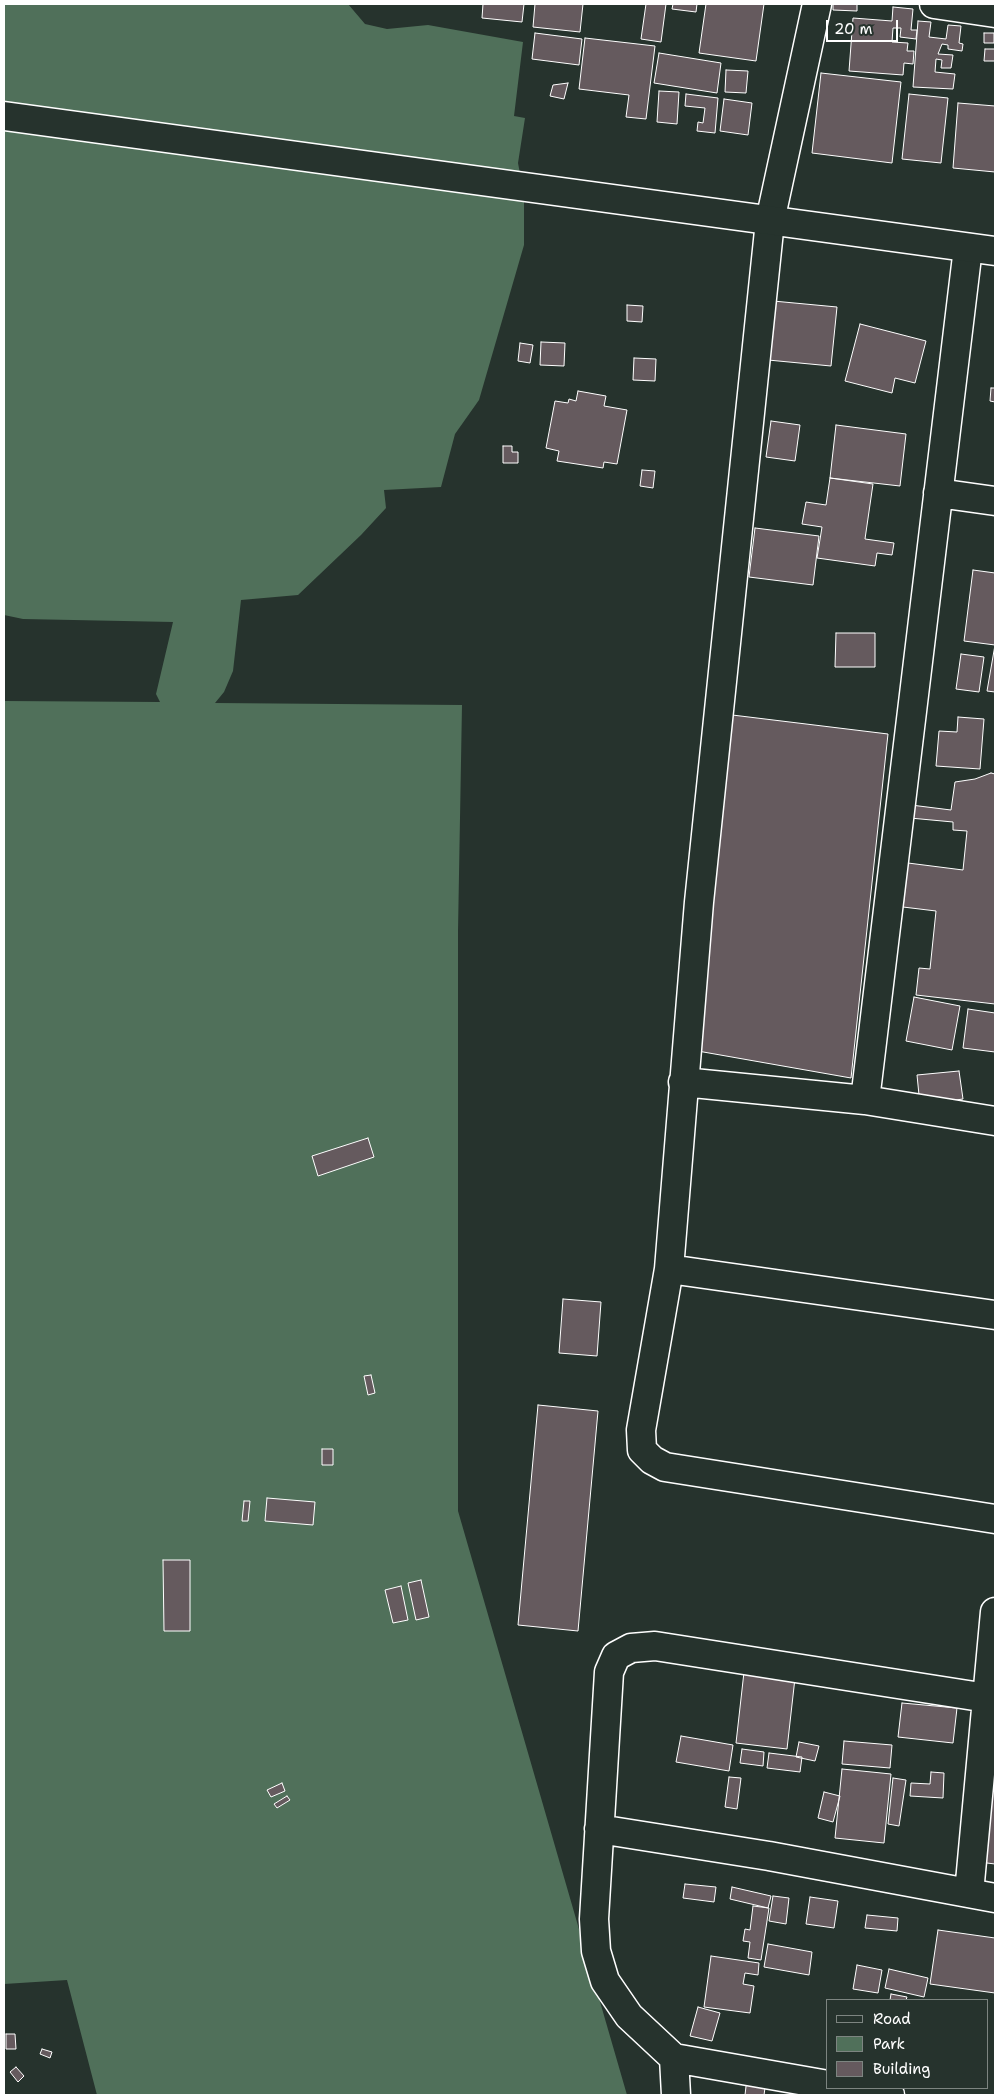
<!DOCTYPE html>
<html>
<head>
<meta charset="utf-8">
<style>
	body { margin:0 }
	#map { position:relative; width:999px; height:2099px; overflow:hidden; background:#26332d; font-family:"Shantell Sans",sans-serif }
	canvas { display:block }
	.frame { position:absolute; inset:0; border:5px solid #fff; pointer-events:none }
	.legend { position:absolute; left:826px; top:1999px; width:162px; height:90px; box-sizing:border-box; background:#26332d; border:1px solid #7d8581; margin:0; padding:6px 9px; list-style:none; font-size:15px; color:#fff }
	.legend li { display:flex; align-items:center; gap:10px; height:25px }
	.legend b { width:25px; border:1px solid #7d8581 }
	.scale { position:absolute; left:826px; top:20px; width:72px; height:22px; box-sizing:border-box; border:2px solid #fff; border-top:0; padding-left:6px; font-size:15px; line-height:18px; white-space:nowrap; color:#fff; -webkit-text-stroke:4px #26332d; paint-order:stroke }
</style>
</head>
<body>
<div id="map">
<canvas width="999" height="2099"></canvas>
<div class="frame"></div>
<ul class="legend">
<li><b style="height:6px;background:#26332d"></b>Road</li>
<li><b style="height:14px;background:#50705a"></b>Park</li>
<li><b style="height:14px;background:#655a5e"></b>Building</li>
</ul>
<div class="scale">20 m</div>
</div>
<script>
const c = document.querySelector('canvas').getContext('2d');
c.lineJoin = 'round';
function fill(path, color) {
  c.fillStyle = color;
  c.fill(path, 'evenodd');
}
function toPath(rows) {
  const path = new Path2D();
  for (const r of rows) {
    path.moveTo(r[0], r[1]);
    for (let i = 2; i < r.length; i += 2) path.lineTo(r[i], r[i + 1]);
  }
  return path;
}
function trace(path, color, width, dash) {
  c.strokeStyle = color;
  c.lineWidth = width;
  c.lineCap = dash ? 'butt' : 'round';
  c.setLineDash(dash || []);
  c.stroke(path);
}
const green = toPath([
	[4,4,348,4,365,24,387,29,428,25,523,42,514,116,525,118,518,163,524,195,524,245,479,400,455,434,441,487,384,490,386,508,361,535,298,595,241,600,233,671,224,692,215,703,462,705,458,931,458,1511,627,2095,97,2095,67,1980,4,1984,4,701,160,702,156,694,173,622,23,619,4,615]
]);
const building = toPath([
	[483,4,524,4,522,22,482,18,483,4],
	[535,4,583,4,580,32,533,27,535,4],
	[646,4,666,4,661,42,641,39,646,4],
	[673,4,697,4,696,12,672,9,673,4],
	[706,4,764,4,756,61,699,53,706,4],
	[833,4,857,4,857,11,833,10,833,4],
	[893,7,913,9,911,30,917,30,916,39,900,37,901,28,893,28,892,42,908,43,907,51,914,51,913,64,904,63,903,75,849,71,853,18,892,21,893,7],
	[918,21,931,22,929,37,946,39,948,25,961,26,959,43,963,44,962,51,948,49,948,45,942,44,938,54,953,55,951,68,941,68,942,60,936,59,935,72,955,74,953,89,913,87,918,21],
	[535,33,582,39,579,65,532,59,535,33],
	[984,33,994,33,994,43,984,43,984,33],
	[585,38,655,46,646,119,626,117,629,95,579,89,585,38],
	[985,49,995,49,995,61,984,61,985,49],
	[659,53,721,63,717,93,654,83,659,53],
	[726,70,748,71,746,93,725,92,726,70],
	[821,73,901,82,892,163,812,153,821,73],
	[568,83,564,99,550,96,553,85,568,83],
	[659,91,679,92,677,124,657,122,659,91],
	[686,94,718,98,715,133,697,131,698,122,703,123,705,108,685,106,686,94],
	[909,94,948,98,941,163,902,159,909,94],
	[724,99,752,103,748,135,720,131,724,99],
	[958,103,995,106,995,172,953,168,958,103],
	[773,301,837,307,831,366,768,360,773,301],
	[627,305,643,306,642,322,627,321,627,305],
	[860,324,926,341,915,383,895,378,892,393,845,381,860,324],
	[541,342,565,343,564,366,540,365,541,342],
	[520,343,533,345,530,363,518,361,520,343],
	[634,358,656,359,655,381,633,380,634,358],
	[991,388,995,388,995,402,990,401,991,388],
	[578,391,606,396,604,406,627,410,617,464,604,462,603,468,557,461,559,451,546,448,555,401,568,403,569,399,576,401,578,391],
	[771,421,800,425,795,461,766,457,771,421],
	[836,425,906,434,900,486,830,478,836,425],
	[503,446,512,446,512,452,518,452,518,463,503,463,503,446],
	[642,470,655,471,653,488,640,486,642,470],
	[830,478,873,484,865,539,894,543,892,555,877,553,875,566,817,558,822,527,802,524,806,502,826,505,830,478],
	[755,528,819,536,813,585,749,577,755,528],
	[973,570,995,573,995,645,964,641,973,570],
	[836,633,875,633,875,667,835,667,836,633],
	[995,645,995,692,987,691,995,645],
	[961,654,984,657,979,692,956,689,961,654],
	[724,714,888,734,851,1078,692,1050,724,714],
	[958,717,984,719,980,769,936,766,939,731,957,732,958,717],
	[991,773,995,774,995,1004,916,995,919,968,930,969,936,911,903,907,908,863,963,870,967,831,953,830,953,822,910,818,911,805,951,810,955,782,975,779,991,773],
	[914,997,960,1006,952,1050,906,1041,914,997],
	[968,1009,995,1013,995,1052,963,1048,968,1009],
	[959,1071,963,1099,920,1105,917,1075,959,1071],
	[368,1138,374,1157,318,1176,312,1156,368,1138],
	[563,1299,601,1302,597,1356,559,1353,563,1299],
	[371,1375,375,1393,368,1395,364,1376,371,1375],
	[538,1405,598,1411,578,1631,518,1625,538,1405],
	[322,1449,333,1449,333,1465,322,1465,322,1449],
	[267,1498,315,1502,313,1525,265,1521,267,1498],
	[244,1501,250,1501,248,1521,242,1521,244,1501],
	[163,1560,190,1560,190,1631,164,1631,163,1560],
	[421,1580,429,1617,416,1620,408,1583,421,1580],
	[401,1586,408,1620,393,1623,385,1590,401,1586],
	[995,1659,995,1864,971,1861,995,1659],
	[744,1672,795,1678,787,1749,736,1743,744,1672],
	[902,1703,957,1708,953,1743,898,1737,902,1703],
	[681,1736,733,1745,729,1771,676,1762,681,1736],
	[844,1741,892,1745,890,1768,842,1764,844,1741],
	[799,1742,819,1746,815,1761,796,1757,799,1742],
	[742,1749,764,1752,763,1766,740,1763,742,1749],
	[769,1753,802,1757,800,1772,767,1768,769,1753],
	[842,1769,891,1774,884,1843,835,1838,842,1769],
	[931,1772,944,1773,943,1798,910,1796,911,1783,930,1784,931,1772],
	[729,1777,741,1778,737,1809,725,1807,729,1777],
	[893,1778,906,1780,899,1826,888,1824,893,1778],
	[282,1783,285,1791,271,1797,267,1790,282,1783],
	[824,1792,840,1796,833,1822,818,1818,824,1792],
	[287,1796,290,1800,277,1808,274,1804,287,1796],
	[685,1884,716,1887,714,1902,683,1898,685,1884],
	[732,1887,771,1896,768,1908,730,1899,732,1887],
	[773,1896,789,1898,786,1924,769,1921,773,1896],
	[810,1897,838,1901,834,1928,806,1924,810,1897],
	[753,1906,769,1908,761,1960,748,1958,750,1942,743,1941,745,1929,750,1930,753,1906],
	[867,1915,898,1918,897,1931,865,1928,867,1915],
	[938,1930,995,1938,995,1993,930,1984,938,1930],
	[768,1944,812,1952,809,1975,764,1967,768,1944],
	[711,1956,759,1963,758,1975,745,1973,743,1984,754,1986,750,2013,704,2007,711,1956],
	[857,1965,882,1970,878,1993,853,1989,857,1965],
	[889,1969,928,1978,924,1997,885,1988,889,1969],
	[891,1994,907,1997,906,2000,890,2000,891,1994],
	[698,2007,720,2013,712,2041,690,2036,698,2007],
	[6,2034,15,2034,16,2049,6,2049,6,2034],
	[42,2049,52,2052,50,2058,40,2054,42,2049],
	[16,2067,24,2076,18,2082,10,2072,16,2067],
	[747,2078,766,2081,764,2095,745,2095,747,2078]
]);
const minor = toPath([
	[817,4,770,221,699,902,669,1269,641,1430,642,1450,652,1460,665,1467,995,1519],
	[934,4,995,13],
	[938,493,995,501],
	[683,1082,865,1100,995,1121],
	[865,1100,968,248],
	[669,1269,995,1315],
	[599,1829,769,1856,995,1898],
	[969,1893,995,1612],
	[674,2058,828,2085],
	[846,2088,890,2095],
	[676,2095,674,2058,629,2016,605,1981,596,1951,594,1919,609,1672,616,1656,631,1648,655,1646,987,1698]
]);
const tertiary = toPath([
	[4,116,995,251]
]);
fill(green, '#50705a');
fill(building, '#655a5e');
trace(building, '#fff', 1);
trace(minor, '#fff', 31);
trace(tertiary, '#fff', 31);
trace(minor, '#26332d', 28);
trace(tertiary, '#26332d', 28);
</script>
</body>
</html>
